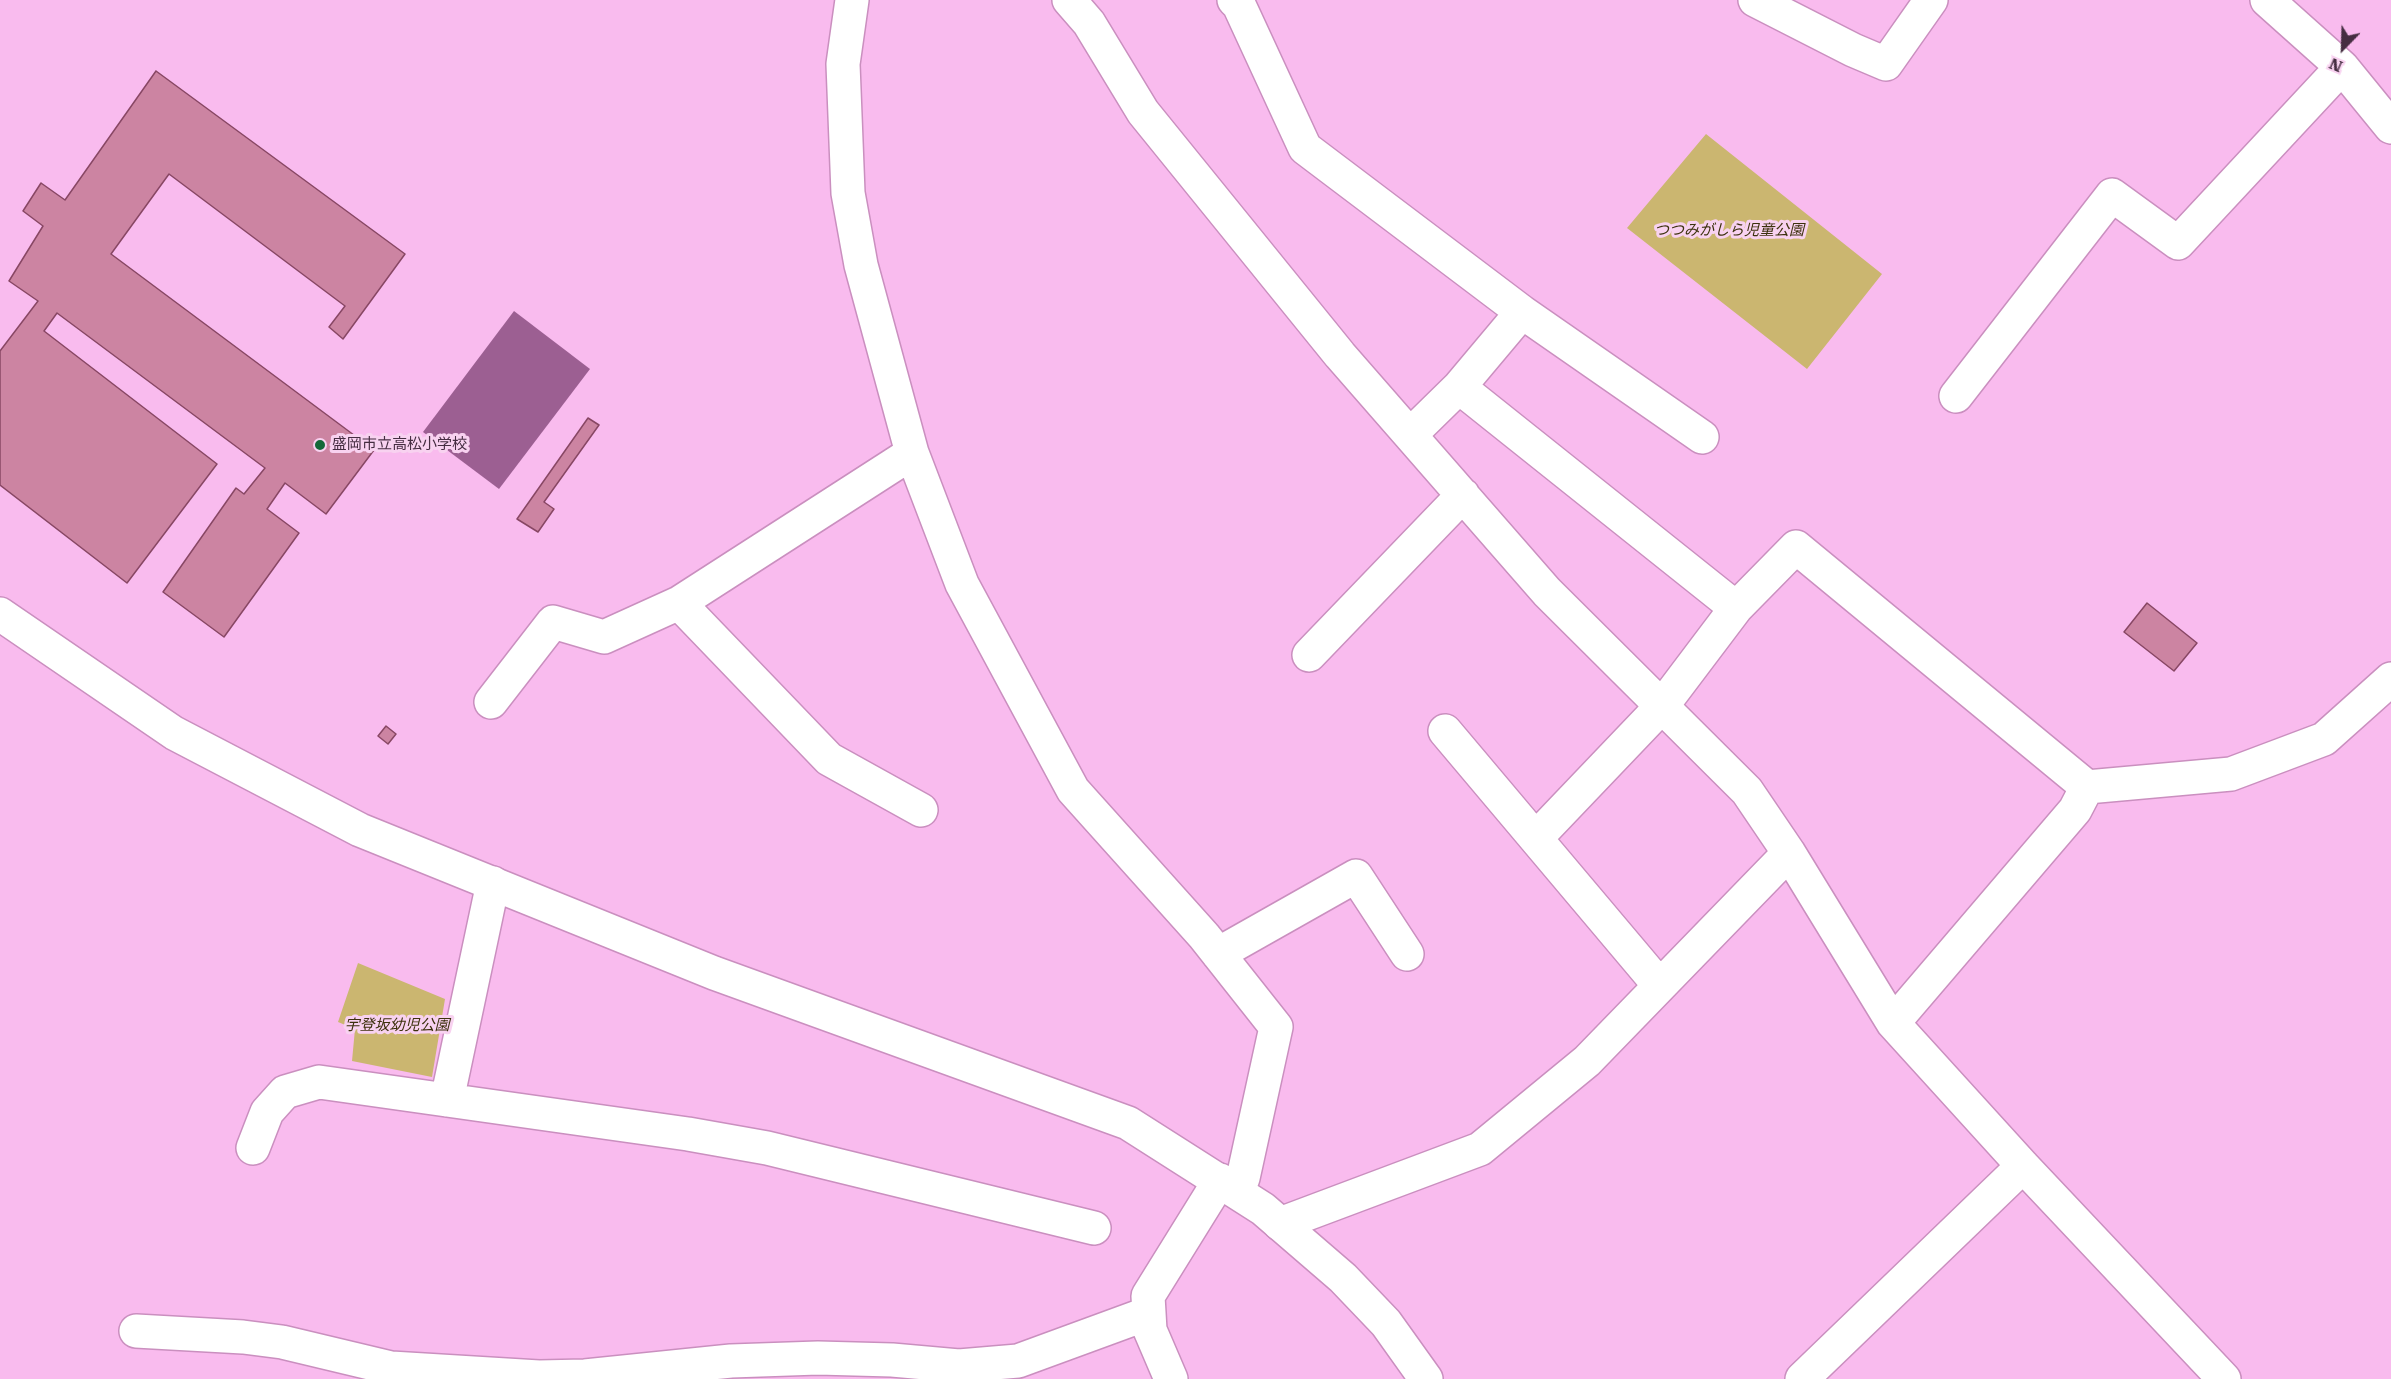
<!DOCTYPE html>
<html>
<head>
<meta charset="utf-8">
<style>
	body { margin:0 }
	#map { position:relative; width:2391px; height:1379px; overflow:hidden; background:#f9bbee; font-family:"Roboto Serif",serif }
	canvas { display:block }
	.north { position:absolute; left:2313px; top:18px; width:60px; height:60px; -webkit-text-stroke:4px #f8d2f0; paint-order:stroke; rotate:203deg; font-size:16px; font-weight:700; line-height:24px; text-align:center; color:#452d41 }
	.north::after { content:''; display:block; margin:auto; width:21px; height:27px; background:#452d41; clip-path:polygon(50% 0,100% 100%,50% 72%,0 100%) }
</style>
</head>
<body>
<div id="map">
<canvas width="2391" height="1379"></canvas>
<div class="north">N</div>
</div>
<script>
const c = document.querySelector('canvas').getContext('2d');
c.lineJoin = 'round';
function fill(path, color) {
  c.fillStyle = color;
  c.fill(path, 'evenodd');
}
function toPath(rows) {
  const path = new Path2D();
  for (const r of rows) {
    path.moveTo(r[0], r[1]);
    for (let i = 2; i < r.length; i += 2) path.lineTo(r[i], r[i + 1]);
  }
  return path;
}
function trace(path, color, width, dash) {
  c.strokeStyle = color;
  c.lineWidth = width;
  c.lineCap = dash ? 'butt' : 'round';
  c.setLineDash(dash || []);
  c.stroke(path);
}
function label(font, color, halo, rows, align = 'center') {
  c.font = font + ' "Roboto Serif","Noto Sans JP",serif';
  c.lineWidth = 6;
  c.setLineDash([]);
  c.textBaseline = 'middle';
  c.strokeStyle = halo;
  c.fillStyle = color;
  for (const [text, x, y, turn = 0] of rows) {
    c.save();
    c.translate(x, y);
    c.rotate((+turn || 0) * Math.PI / 180);
    c.textAlign = isNaN(turn) ? turn : align;
    if (halo) c.strokeText(text, 0, 0);
    c.fillText(text, 0, 0);
    c.restore();
  }
}
const green = toPath([
	[1706,134,1882,274,1807,369,1627,228],
	[358,963,445,999,432,1077,352,1061,355,1029,338,1022]
]);
const water = toPath([
	[514,311,590,369,499,489,423,432]
]);
const building = toPath([
	[156,71,405,254,343,339,329,327,345,306,169,174,111,254,374,450,326,514,285,483,267,509,299,533,224,637,163,592,236,488,244,494,265,468,57,313,44,331,217,464,127,583,0,485,0,351,38,301,9,281,43,226,23,211,41,183,65,200,156,71],
	[588,418,599,425,544,502,554,509,538,532,517,519,588,418],
	[2147,603,2197,643,2174,671,2124,632,2147,603],
	[386,726,396,734,388,744,378,736,386,726]
]);
const minor = toPath([
	[852,0,843,64,848,193,861,265,912,453,962,584,1073,790,1204,936,1276,1027,1243,1178],
	[1069,0,1089,23,1143,112,1340,355,1547,592,1747,791,1789,853,1893,1023,2023,1166,2224,1379],
	[1234,0,1239,5,1305,148,1522,312,1702,437],
	[1755,0,1853,50,1886,64,1931,0],
	[2267,0,2342,67,2391,127],
	[1522,312,1459,387,1736,608],
	[1956,396,2112,195,2178,243,2342,67],
	[1410,435,1459,387],
	[679,603,829,759,921,810],
	[1309,655,1463,495],
	[491,702,553,622,604,637,679,603,912,453],
	[1445,731,1660,986],
	[1536,838,1662,706,1736,608,1796,547,2087,787],
	[1218,954,1356,876,1407,954],
	[1893,1023,2075,810,2087,787,2231,774,2324,739,2391,679],
	[447,1100,493,883],
	[253,1148,267,1112,285,1092,319,1082,688,1134,767,1148,1094,1228],
	[1280,1224,1480,1149,1587,1061,1789,853],
	[136,1331,243,1337,282,1342,391,1368,539,1377,585,1376,731,1361,818,1358,892,1360,959,1366,1018,1361,1149,1313],
	[1171,1379,1150,1330,1148,1296,1220,1180],
	[1802,1379,2023,1166]
]);
const tertiary = toPath([
	[0,614,174,733,360,830,714,973,1128,1123,1263,1209,1343,1278,1386,1323,1426,1379]
]);
const markers = [
	[320,445,6,"#146839"]
];
const parkNames = [
	["つつみがしら児童公園",1729,231],
	["宇登坂幼児公園",397,1026]
];
const poiNames = [
	["盛岡市立高松小学校",332,445]
];
fill(green, '#cbb670');
fill(water, '#9c5f92');
fill(building, '#cc84a2');
trace(building, '#884764', 1.5);
trace(minor, '#ca8fbf', 36);
trace(tertiary, '#ca8fbf', 36);
trace(minor, '#fff', 33);
trace(tertiary, '#fff', 33);
for (const [x, y, r, color] of markers) {
  const dot = new Path2D();
  dot.arc(x, y, r, 0, 2 * Math.PI);
  c.fillStyle = color;
  c.fill(dot);
  trace(dot, '#f8d2f0', 2);
}
label('italic 15px', '#3c310d', '#f8d2f0', parkNames);
label('15px', '#452d41', '#f8d2f0', poiNames, 'left');
</script>
</body>
</html>
